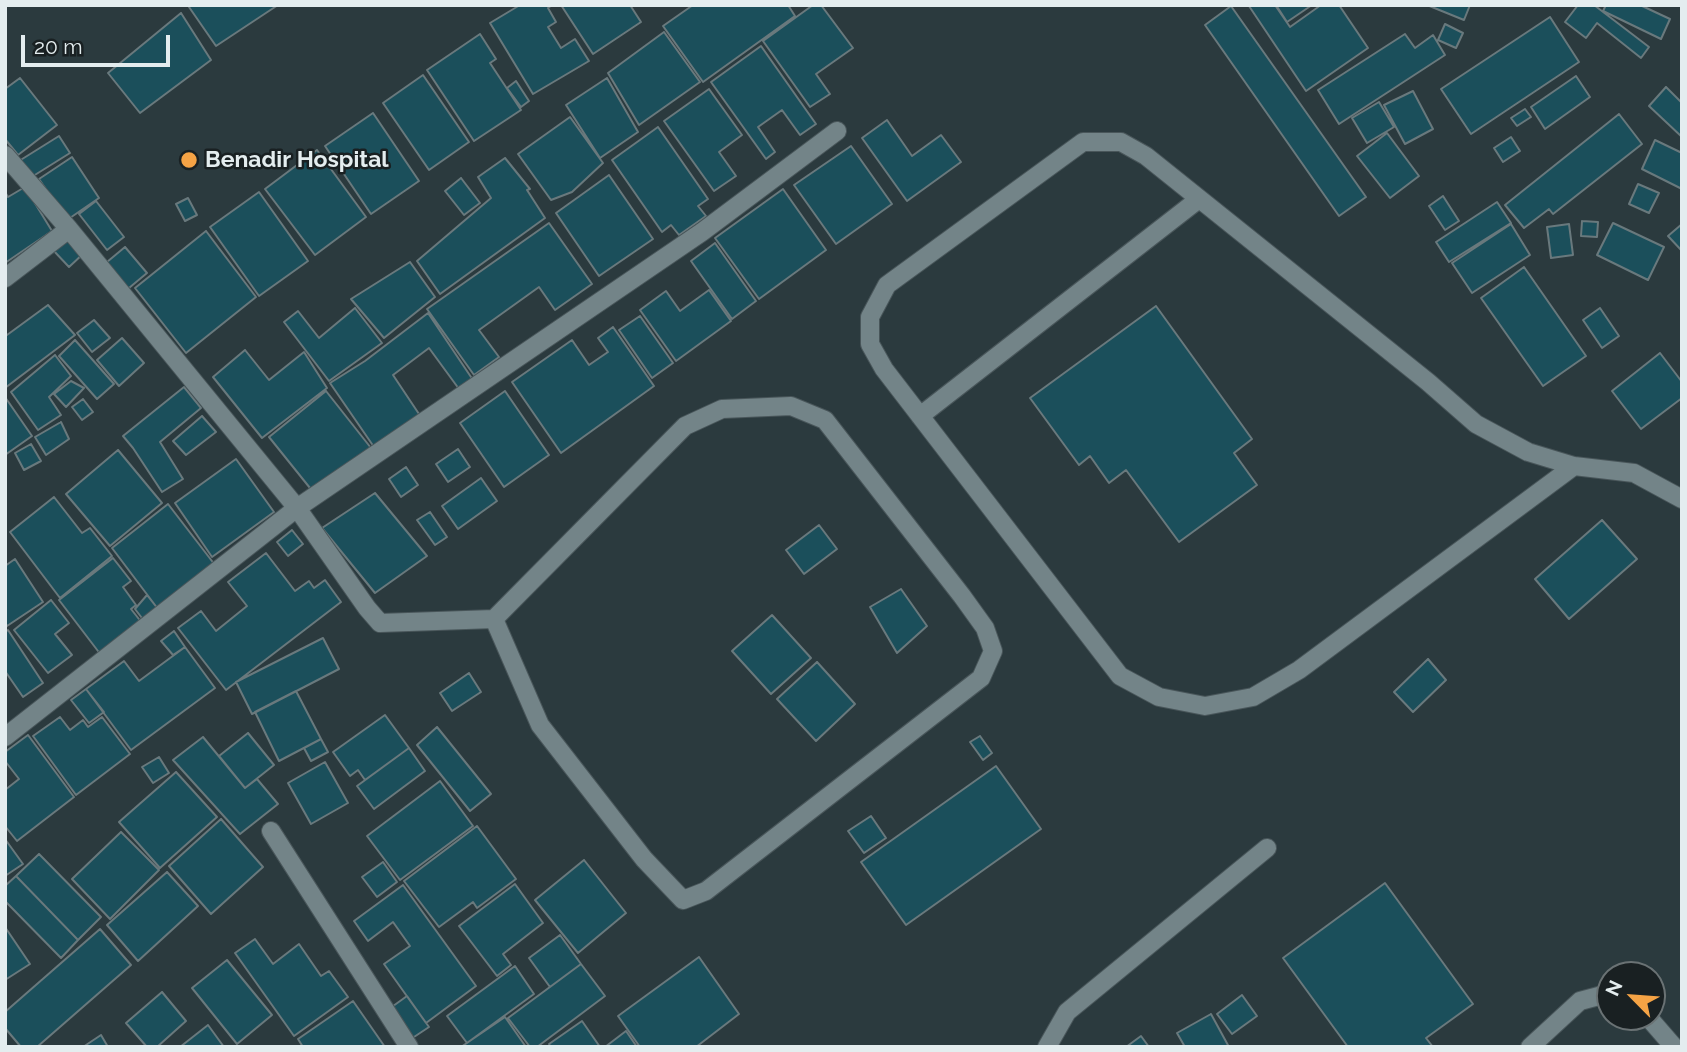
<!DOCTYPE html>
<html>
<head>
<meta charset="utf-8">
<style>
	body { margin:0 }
	#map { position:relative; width:1687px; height:1052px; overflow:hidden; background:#2b3a3e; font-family:Raleway,sans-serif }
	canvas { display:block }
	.frame { position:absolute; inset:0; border:7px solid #e4edef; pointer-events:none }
	.north { position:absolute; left:1596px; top:961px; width:70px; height:70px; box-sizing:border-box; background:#192022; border:2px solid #6a7274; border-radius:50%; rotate:295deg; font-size:19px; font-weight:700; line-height:28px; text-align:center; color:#e4edef }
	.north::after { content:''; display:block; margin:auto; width:24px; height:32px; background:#f5a345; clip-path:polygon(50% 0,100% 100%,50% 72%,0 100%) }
	.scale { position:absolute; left:21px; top:35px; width:149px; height:32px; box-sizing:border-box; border:4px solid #e4edef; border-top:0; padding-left:9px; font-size:21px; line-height:24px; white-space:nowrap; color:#e4edef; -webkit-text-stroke:5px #192022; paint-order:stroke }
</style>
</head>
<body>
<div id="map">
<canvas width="1687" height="1052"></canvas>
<div class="frame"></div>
<div class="north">N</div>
<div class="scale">20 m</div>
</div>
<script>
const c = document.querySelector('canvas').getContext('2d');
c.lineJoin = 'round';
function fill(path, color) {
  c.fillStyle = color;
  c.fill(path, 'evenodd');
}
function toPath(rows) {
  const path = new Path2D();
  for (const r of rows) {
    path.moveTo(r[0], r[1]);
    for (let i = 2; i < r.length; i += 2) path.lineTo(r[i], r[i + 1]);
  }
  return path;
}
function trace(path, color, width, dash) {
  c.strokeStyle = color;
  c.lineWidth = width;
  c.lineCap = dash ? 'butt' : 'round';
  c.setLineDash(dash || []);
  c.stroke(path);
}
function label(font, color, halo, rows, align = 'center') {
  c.font = font + ' Raleway,sans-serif';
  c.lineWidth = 5;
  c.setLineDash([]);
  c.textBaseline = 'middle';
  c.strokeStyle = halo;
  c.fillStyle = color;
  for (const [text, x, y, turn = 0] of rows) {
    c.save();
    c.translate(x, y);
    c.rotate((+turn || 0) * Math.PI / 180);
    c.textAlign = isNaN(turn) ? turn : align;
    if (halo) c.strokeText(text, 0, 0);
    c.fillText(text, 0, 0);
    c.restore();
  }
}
const building = toPath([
	[191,5,278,5,216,46,189,7,191,5],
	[520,5,552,5,548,8,556,22,548,27,561,48,575,39,589,61,533,94,490,23,520,5],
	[561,5,630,5,641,22,593,54,561,5],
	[693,5,788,5,795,16,703,82,663,26,693,5],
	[813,5,821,5,853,48,816,74,830,94,810,107,763,41,813,5],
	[1275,5,1290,27,1321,5,1339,5,1368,48,1306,91,1249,6,1275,5],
	[1276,5,1312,5,1287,22,1276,5],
	[1427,5,1470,5,1464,20,1427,5],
	[1578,5,1594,5,1649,47,1641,58,1597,23,1586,38,1565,22,1578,5],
	[1606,5,1640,5,1670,19,1661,39,1603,11,1606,5],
	[1231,6,1366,197,1339,216,1205,25,1231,6],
	[181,13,211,60,140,113,108,73,181,13],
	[1550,17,1579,62,1471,134,1441,89,1550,17],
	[1445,24,1463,33,1456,48,1438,40,1445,24],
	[664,32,700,82,639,125,608,73,664,32],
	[480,34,496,59,490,63,521,110,474,141,427,70,480,34],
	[1405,34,1415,48,1433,35,1445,55,1339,124,1318,90,1405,34],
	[761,46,816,124,800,135,782,110,758,127,775,152,766,159,711,82,761,46],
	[423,75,469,142,429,170,383,103,423,75],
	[1576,76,1590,97,1545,129,1531,107,1576,76],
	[20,78,57,125,18,155,5,139,5,89,20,78],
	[607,78,638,132,600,158,566,105,607,78],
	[516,81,529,101,521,107,507,88,516,81],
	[1666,87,1682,103,1682,137,1649,106,1666,87],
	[709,89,742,135,719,152,736,176,714,191,664,121,709,89],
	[1413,91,1433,129,1405,144,1384,105,1413,91],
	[1379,102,1394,127,1367,143,1352,118,1379,102],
	[1525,109,1531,117,1517,126,1511,118,1525,109],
	[373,113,419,181,371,214,325,146,373,113],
	[1619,114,1642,144,1553,214,1549,209,1524,228,1505,205,1619,114],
	[570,117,603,163,572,192,551,200,518,154,570,117],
	[887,120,912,156,941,135,961,162,907,201,862,138,887,120],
	[658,127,708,199,698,206,706,216,679,235,671,225,662,232,612,160,658,127],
	[1387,133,1419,176,1390,198,1357,156,1387,133],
	[59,136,70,153,30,178,19,161,59,136],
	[1511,137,1520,151,1503,162,1494,148,1511,137],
	[1655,140,1682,153,1682,189,1642,169,1655,140],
	[851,146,892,204,836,244,794,185,851,146],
	[317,150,366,217,315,255,265,189,317,150],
	[72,157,99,198,67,220,39,179,72,157],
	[505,158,530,189,527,190,545,218,440,294,417,261,491,198,478,177,505,158],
	[609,175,653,239,599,276,556,213,609,175],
	[461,178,480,203,464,215,445,191,461,178],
	[1638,184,1659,193,1649,213,1629,204,1638,184],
	[25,187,52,231,5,263,5,192,8,197,25,187],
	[783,189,826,250,759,299,715,238,783,189],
	[259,192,308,261,259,296,210,227,259,192],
	[1443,196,1459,221,1445,230,1429,206,1443,196],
	[188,198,197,215,185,221,176,204,188,198],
	[96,201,124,237,107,250,79,214,96,201],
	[1497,202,1511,223,1449,262,1436,242,1497,202],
	[1582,221,1598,222,1597,237,1581,236,1582,221],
	[549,223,592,284,555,310,539,287,479,330,499,357,474,375,427,309,549,223],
	[1613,223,1664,247,1648,280,1597,255,1613,223],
	[1511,224,1530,255,1472,293,1452,263,1511,224],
	[1569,224,1573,255,1551,258,1547,227,1569,224],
	[1682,224,1682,251,1668,236,1682,224],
	[206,231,256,297,186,353,135,288,206,231],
	[68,235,84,253,69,267,53,250,68,235],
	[715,243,756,301,732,319,691,261,715,243],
	[125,247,147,273,123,293,101,267,125,247],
	[410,262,435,297,384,338,351,299,410,262],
	[1524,267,1586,356,1543,386,1481,298,1524,267],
	[709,290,731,321,676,361,640,310,666,291,680,311,709,290],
	[48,305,75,335,5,388,5,334,7,335,48,305],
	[1156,306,1252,439,1234,453,1257,485,1179,542,1126,470,1109,483,1090,456,1079,465,1030,398,1156,306],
	[355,308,382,343,329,381,284,322,298,311,319,338,355,308],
	[1600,308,1619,336,1602,348,1583,320,1600,308],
	[428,313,473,380,459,389,429,348,393,375,421,417,374,447,330,383,365,361,428,313],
	[640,316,673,363,652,378,619,330,640,316],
	[94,320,110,338,92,352,77,333,94,320],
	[613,327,654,386,561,453,512,382,572,340,589,365,608,352,598,338,613,327],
	[122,338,144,363,119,386,97,360,122,338],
	[75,340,114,384,97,399,59,356,75,340],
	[245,350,269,380,304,352,327,388,262,438,213,377,245,350],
	[1660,353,1682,382,1682,398,1641,429,1612,391,1660,353],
	[55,355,71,376,49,397,61,415,38,430,11,392,55,355],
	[71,381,84,388,66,407,54,394,71,381],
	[184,387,201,408,160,442,183,479,162,492,133,448,123,436,184,387],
	[326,391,371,448,314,493,269,437,326,391],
	[505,391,549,455,504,487,460,423,505,391],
	[5,397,32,436,5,455,5,397],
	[83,399,93,412,82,420,72,407,83,399],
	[202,416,216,432,186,455,173,441,202,416],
	[61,422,69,439,46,455,35,437,61,422],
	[31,444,41,461,24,470,15,453,31,444],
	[458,449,470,467,448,482,436,464,458,449],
	[118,450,162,503,110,546,66,494,118,450],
	[236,459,274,512,212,557,175,503,236,459],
	[406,467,418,485,401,497,389,479,406,467],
	[481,478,497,501,458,529,442,506,481,478],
	[375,493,427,556,375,593,322,528,375,493],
	[54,497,82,533,90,528,112,556,60,598,10,532,54,497],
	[168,504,215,565,158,609,112,548,168,504],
	[430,512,447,537,435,545,417,520,430,512],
	[1602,520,1637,559,1569,619,1535,579,1602,520],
	[819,525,837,549,804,574,786,550,819,525],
	[292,530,303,544,288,556,277,542,292,530],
	[266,553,295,591,309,581,314,588,325,580,341,602,226,690,178,628,201,611,216,631,247,606,228,582,266,553],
	[113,558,131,581,123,587,136,605,131,609,142,623,101,655,59,600,113,558],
	[15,559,43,602,7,626,5,623,5,566,15,559],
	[901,589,927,626,897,653,870,607,901,589],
	[147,595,158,609,145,622,135,609,147,595],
	[51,600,69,623,55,634,72,655,48,673,14,630,51,600],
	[772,615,811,658,771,694,732,651,772,615],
	[8,630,43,683,23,697,5,671,5,632,8,630],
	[174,631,185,647,173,655,161,641,174,631],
	[323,638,339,669,252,714,236,682,323,638],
	[185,647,215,688,131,750,86,689,124,661,139,681,185,647],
	[1428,659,1446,680,1413,712,1394,692,1428,659],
	[817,662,855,704,816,741,777,699,817,662],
	[469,673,481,692,452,711,440,693,469,673],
	[86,689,104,712,89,723,71,700,86,689],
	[296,691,321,739,279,761,255,712,296,691],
	[385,715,409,748,365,780,358,770,350,776,333,752,385,715],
	[60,717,70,730,83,720,88,727,102,717,130,754,76,795,33,736,60,717],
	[437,727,491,794,470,811,417,745,437,727],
	[248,733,274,765,245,788,219,756,248,733],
	[28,735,74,797,17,841,5,826,5,790,19,779,5,761,5,752,28,735],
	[980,736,992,753,983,760,970,742,980,736],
	[203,737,245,788,257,779,278,804,240,834,173,760,203,737],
	[321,739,328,752,311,761,304,748,321,739],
	[409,748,425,771,374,809,357,786,409,748],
	[159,757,169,773,153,783,142,767,159,757],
	[325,762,348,803,311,824,288,783,325,762],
	[996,766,1041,829,906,925,861,862,996,766],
	[176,772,217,817,160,868,119,822,176,772],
	[440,781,473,826,400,880,367,836,440,781],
	[871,816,886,838,864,853,848,831,871,816],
	[221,819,263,867,211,914,169,866,221,819],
	[477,826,516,879,477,908,473,902,439,927,404,881,477,826],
	[121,832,159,870,110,919,72,879,121,832],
	[5,839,23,864,5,876,5,839],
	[39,854,101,917,78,940,16,876,39,854],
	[584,860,626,913,578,953,535,900,584,860],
	[383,862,397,882,377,897,362,877,383,862],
	[167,872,198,906,138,961,107,925,167,872],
	[16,876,78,940,61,958,5,901,5,886,16,876],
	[1385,883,1473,1004,1426,1038,1433,1047,1348,1047,1283,958,1385,883],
	[515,884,543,923,503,954,511,965,497,976,459,926,515,884],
	[403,885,476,986,426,1023,384,964,410,946,393,922,368,941,354,921,403,885],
	[5,927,30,964,5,980,5,927],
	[100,929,131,965,37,1047,21,1047,5,1028,5,1012,100,929],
	[560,935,581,964,550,987,529,958,560,935],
	[255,939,273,964,299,944,321,976,329,971,348,997,294,1036,235,953,255,939],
	[699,957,739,1014,696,1047,640,1047,618,1016,699,957],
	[227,960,272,1015,237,1044,192,988,227,960],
	[581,964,605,996,537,1047,530,1047,508,1018,581,964],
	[515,966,534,994,467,1043,447,1016,515,966],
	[162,992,186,1021,157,1047,147,1047,126,1023,162,992],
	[1242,995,1257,1016,1232,1034,1217,1014,1242,995],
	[407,996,429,1027,411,1039,389,1009,407,996],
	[353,1001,385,1047,303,1047,298,1039,353,1001],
	[1211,1014,1229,1047,1185,1047,1177,1033,1211,1014],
	[505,1017,526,1047,461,1047,505,1017],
	[582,1021,600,1047,551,1047,549,1044,582,1021],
	[208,1025,224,1047,180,1047,208,1025],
	[626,1031,637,1047,605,1047,626,1031],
	[101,1035,108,1047,83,1047,101,1035],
	[1141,1036,1149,1047,1126,1047,1141,1036]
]);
const minor = toPath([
	[5,155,69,229,297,508,367,608,380,623,494,619,685,426,722,409,791,406,825,420,962,596,985,628,993,651,981,678,706,891,683,900,644,859,540,725,494,619],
	[5,278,69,229],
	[920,416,1199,199],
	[1574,466,1299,670,1253,697,1205,706,1159,697,1120,676,884,369,870,344,870,317,887,285,1083,142,1121,142,1146,156,1428,382,1476,424,1528,452,1574,466,1634,473,1682,499],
	[5,737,297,508,702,232,837,131],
	[271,831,409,1047],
	[1648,1017,1674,1047],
	[1047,1047,1067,1012,1267,848],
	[1530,1047,1580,1001,1610,993]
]);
const markers = [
	[189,160,9,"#f5a345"]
];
const poiNames = [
	["Benadir Hospital",205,160]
];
fill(building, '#1b4f5b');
trace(building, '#69797d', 2);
trace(minor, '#49565a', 20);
trace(minor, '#738488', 18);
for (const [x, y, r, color] of markers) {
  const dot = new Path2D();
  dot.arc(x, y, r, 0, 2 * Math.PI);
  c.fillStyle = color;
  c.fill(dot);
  trace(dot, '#192022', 2.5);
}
label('bold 23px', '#e4edef', '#192022', poiNames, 'left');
</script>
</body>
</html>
